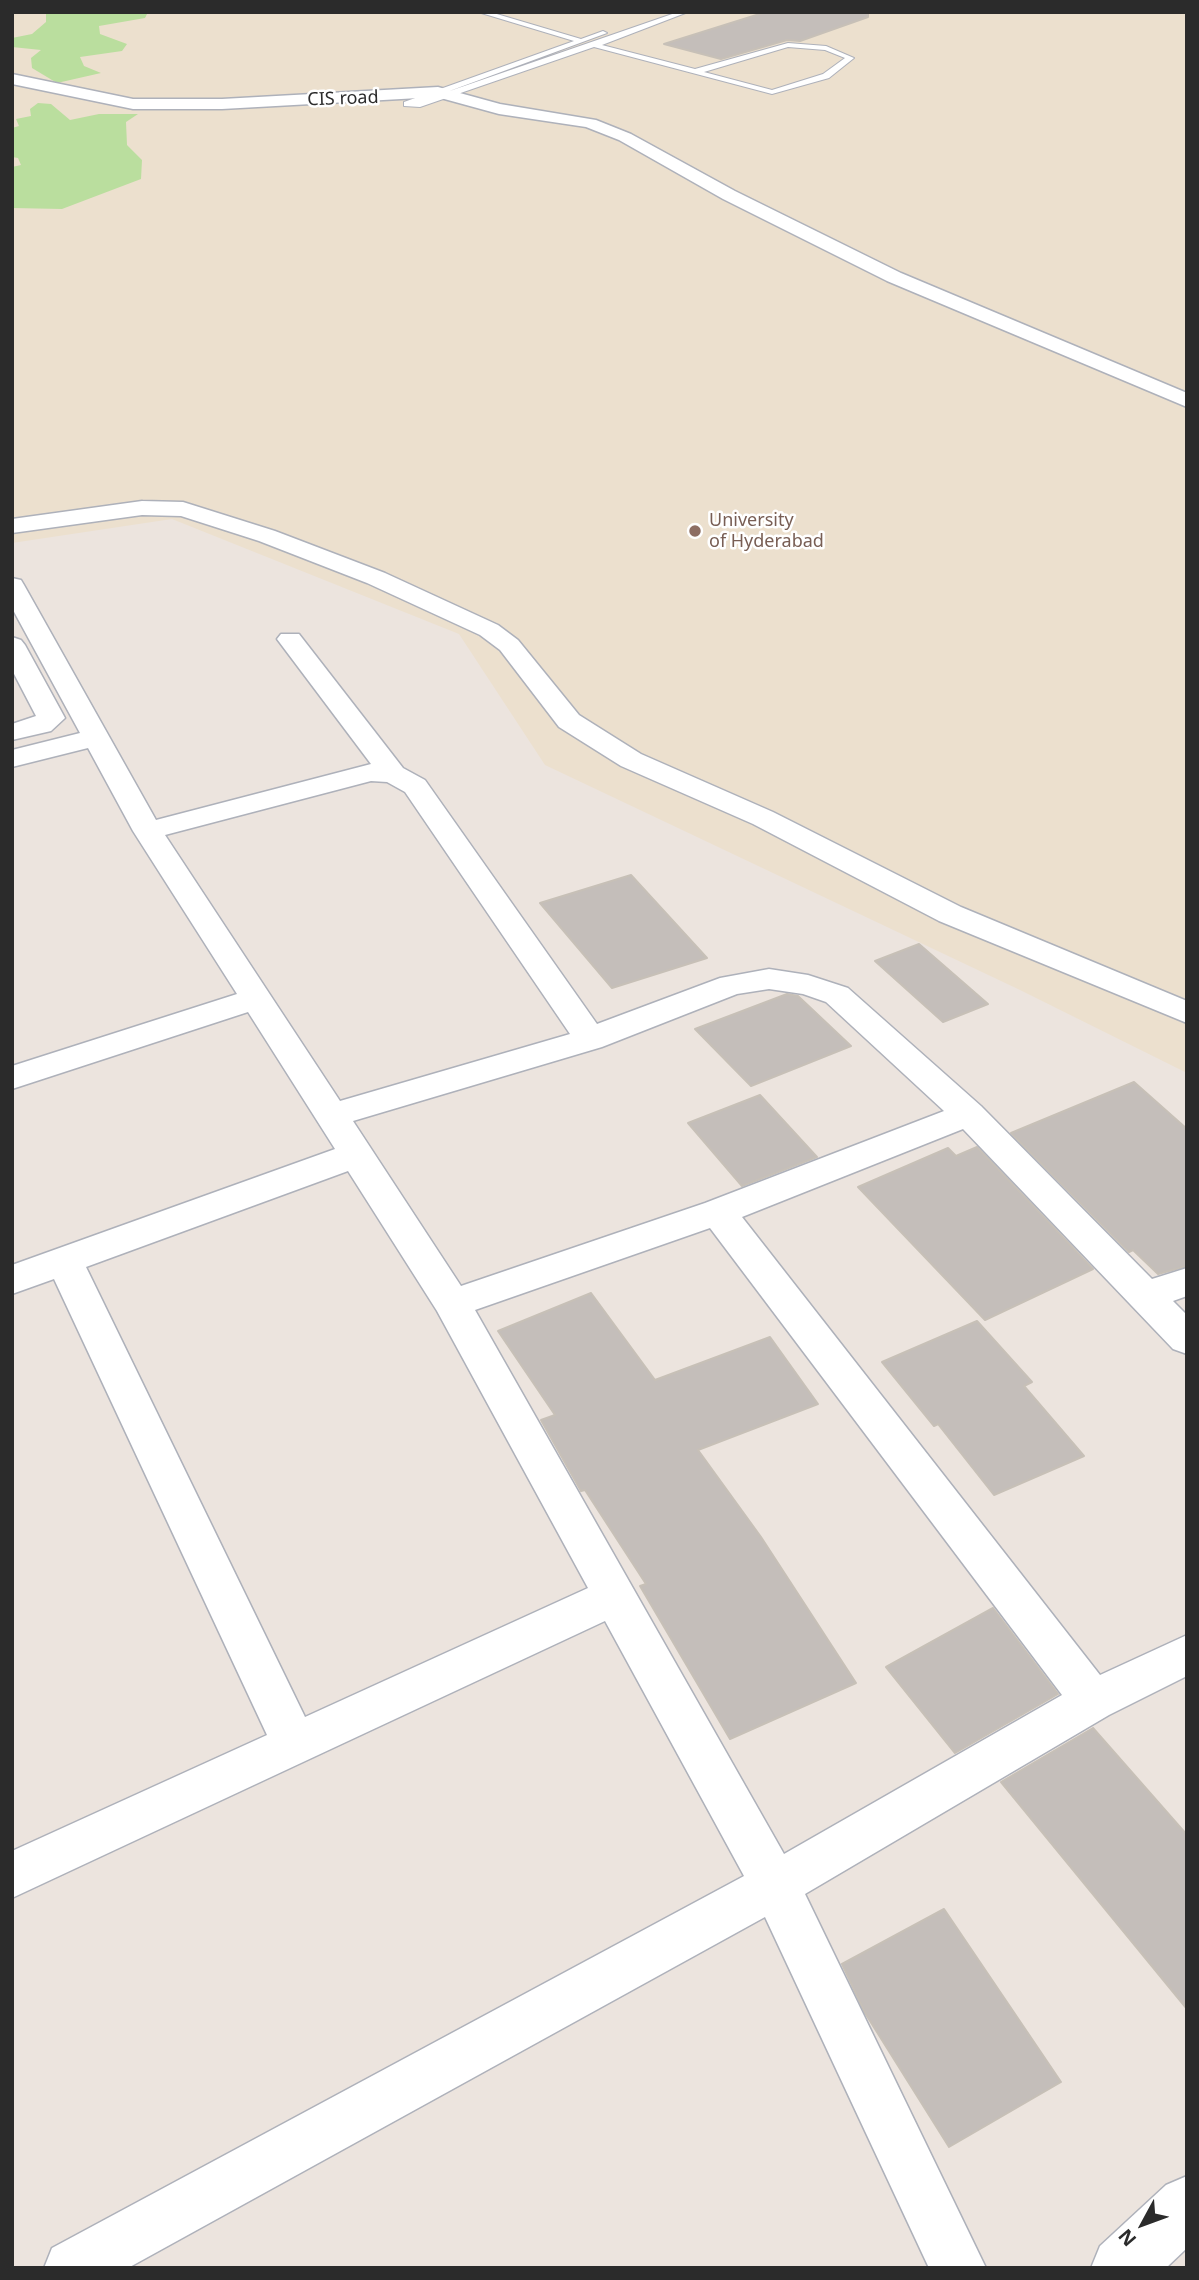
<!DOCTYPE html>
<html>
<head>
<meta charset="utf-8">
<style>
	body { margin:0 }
	#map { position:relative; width:1199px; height:2280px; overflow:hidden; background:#ece4de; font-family:"Noto Sans",sans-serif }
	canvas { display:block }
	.frame { position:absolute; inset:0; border:14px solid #2b2b2b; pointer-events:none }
	.north { position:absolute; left:1108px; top:2189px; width:70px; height:70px; -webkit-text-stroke:5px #fff; paint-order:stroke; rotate:229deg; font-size:19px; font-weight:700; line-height:28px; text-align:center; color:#2b2b2b }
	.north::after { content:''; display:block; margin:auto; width:24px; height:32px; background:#2b2b2b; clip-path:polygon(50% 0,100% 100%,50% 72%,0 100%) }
</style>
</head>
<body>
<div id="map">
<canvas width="1199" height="2280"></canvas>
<div class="frame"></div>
<div class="north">N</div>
</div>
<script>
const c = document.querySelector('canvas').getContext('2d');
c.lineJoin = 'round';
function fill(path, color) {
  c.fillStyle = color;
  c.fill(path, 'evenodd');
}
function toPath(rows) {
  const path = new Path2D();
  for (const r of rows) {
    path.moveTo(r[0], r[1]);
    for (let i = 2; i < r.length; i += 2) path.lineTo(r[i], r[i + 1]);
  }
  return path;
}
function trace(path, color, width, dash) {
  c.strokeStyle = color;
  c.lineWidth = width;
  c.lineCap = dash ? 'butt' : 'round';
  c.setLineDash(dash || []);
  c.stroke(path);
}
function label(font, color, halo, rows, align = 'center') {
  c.font = font + ' "Noto Sans",sans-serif';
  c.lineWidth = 5;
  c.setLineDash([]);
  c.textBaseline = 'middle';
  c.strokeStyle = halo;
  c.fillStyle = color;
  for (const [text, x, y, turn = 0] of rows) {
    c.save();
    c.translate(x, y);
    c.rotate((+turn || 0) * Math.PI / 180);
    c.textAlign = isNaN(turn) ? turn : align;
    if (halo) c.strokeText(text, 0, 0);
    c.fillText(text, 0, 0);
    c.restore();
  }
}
const education = toPath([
	[12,12,1187,12,1187,1073,1020,990,545,765,459,634,172,519,12,543]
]);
const green = toPath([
	[54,12,148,12,145,18,99,26,100,34,127,44,122,51,80,57,84,66,101,73,57,83,32,68,31,58,41,50,12,47,12,38,32,34,46,22,46,14],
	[38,103,51,104,70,120,99,114,138,114,126,122,127,145,142,160,141,179,62,209,12,208,12,167,21,165,18,158,12,157,12,128,19,126,16,119,31,116,30,109]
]);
const building = toPath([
	[766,12,868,12,868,17,800,41,787,40,721,59,664,44,766,12],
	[631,875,707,958,612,988,540,903,631,875],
	[919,944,988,1004,943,1022,875,961,919,944],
	[787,994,798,996,851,1046,751,1086,695,1029,787,994],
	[1134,1082,1187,1129,1187,1266,1158,1274,1133,1250,1129,1252,1011,1133,1134,1082],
	[760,1095,817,1157,742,1186,688,1123,760,1095],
	[977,1147,1093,1269,985,1320,858,1187,948,1148,956,1156,977,1147],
	[591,1293,655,1380,770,1337,818,1404,698,1450,761,1537,856,1683,730,1739,640,1586,646,1584,585,1490,581,1491,541,1420,555,1415,498,1331,591,1293],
	[977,1321,1032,1382,1024,1386,1084,1456,994,1495,938,1424,934,1426,882,1362,977,1321],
	[993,1608,1058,1694,955,1753,886,1667,993,1608],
	[1093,1728,1187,1835,1187,2009,1001,1782,1093,1728],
	[944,1909,1061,2082,949,2147,865,2013,842,1964,944,1909]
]);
const lane = toPath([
	[478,12,490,12,581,39,603,31,607,33,444,93,678,12,688,12,602,45,695,69,788,43,826,46,854,58,829,78,772,94,594,47,420,107,404,106,404,102,574,41,478,12],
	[788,47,825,50,845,58,823,74,772,90,704,72,788,47]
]);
const street = toPath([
	[12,74,133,99,222,99,438,87,500,104,596,120,631,134,735,191,901,273,1187,393,1187,407,887,281,723,199,619,140,586,127,499,114,437,97,222,109,133,109,12,84,12,74],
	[142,501,183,502,275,531,385,573,498,625,518,640,579,715,641,754,773,812,961,907,1187,1001,1187,1023,939,921,753,824,621,766,559,727,500,650,480,635,367,583,259,541,181,516,142,515,12,533,12,519,142,501],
	[12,578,21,580,24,585,156,820,371,764,277,639,281,634,299,634,403,768,425,780,597,1024,720,978,769,969,808,975,848,988,981,1106,1152,1279,1187,1268,1187,1296,1173,1301,1187,1315,1187,1354,1173,1349,963,1129,742,1217,1100,1675,1187,1635,1187,1676,1109,1715,805,1894,986,2268,929,2268,765,1917,128,2268,44,2268,52,2248,744,1876,605,1621,12,1898,12,1851,267,1735,54,1279,12,1294,12,1265,335,1149,248,1012,12,1089,12,1066,237,994,133,831,88,748,12,767,12,750,80,733,12,608,12,578],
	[371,781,387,782,405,792,570,1034,340,1101,165,835,371,781],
	[769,989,803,994,826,1002,944,1111,705,1203,461,1286,353,1121,602,1047,737,994,769,989],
	[348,1171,437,1311,588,1588,305,1717,86,1267,348,1171],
	[710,1228,1062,1695,784,1854,475,1310,710,1228],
	[12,637,21,640,25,645,65,718,51,731,12,740,12,724,36,716,12,670,12,637]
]);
const secondary = toPath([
	[1187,2176,1187,2248,1166,2268,1091,2268,1100,2246,1166,2185,1187,2176]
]);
const markers = [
	[695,531,7,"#8d6e63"]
];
const farStreetnames = [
	["CIS road",343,99,-2]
];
const farEducationnames = [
	["University",709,521],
	["of Hyderabad",709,542]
];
fill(education, '#ece0ce');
fill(green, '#bade9e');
fill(building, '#c4beba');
trace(building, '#c7c0b7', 2);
trace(lane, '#aeb1ba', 2);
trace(street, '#aeb1ba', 3);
trace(secondary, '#aeb1ba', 3);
fill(lane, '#fff');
fill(street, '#fff');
fill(secondary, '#fff');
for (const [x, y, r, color] of markers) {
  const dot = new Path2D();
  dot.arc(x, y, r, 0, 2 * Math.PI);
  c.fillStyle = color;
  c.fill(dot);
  trace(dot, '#fff', 2.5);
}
label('18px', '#2b2b2b', '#fff', farStreetnames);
label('18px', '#785e54', '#fff', farEducationnames, 'left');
</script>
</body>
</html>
